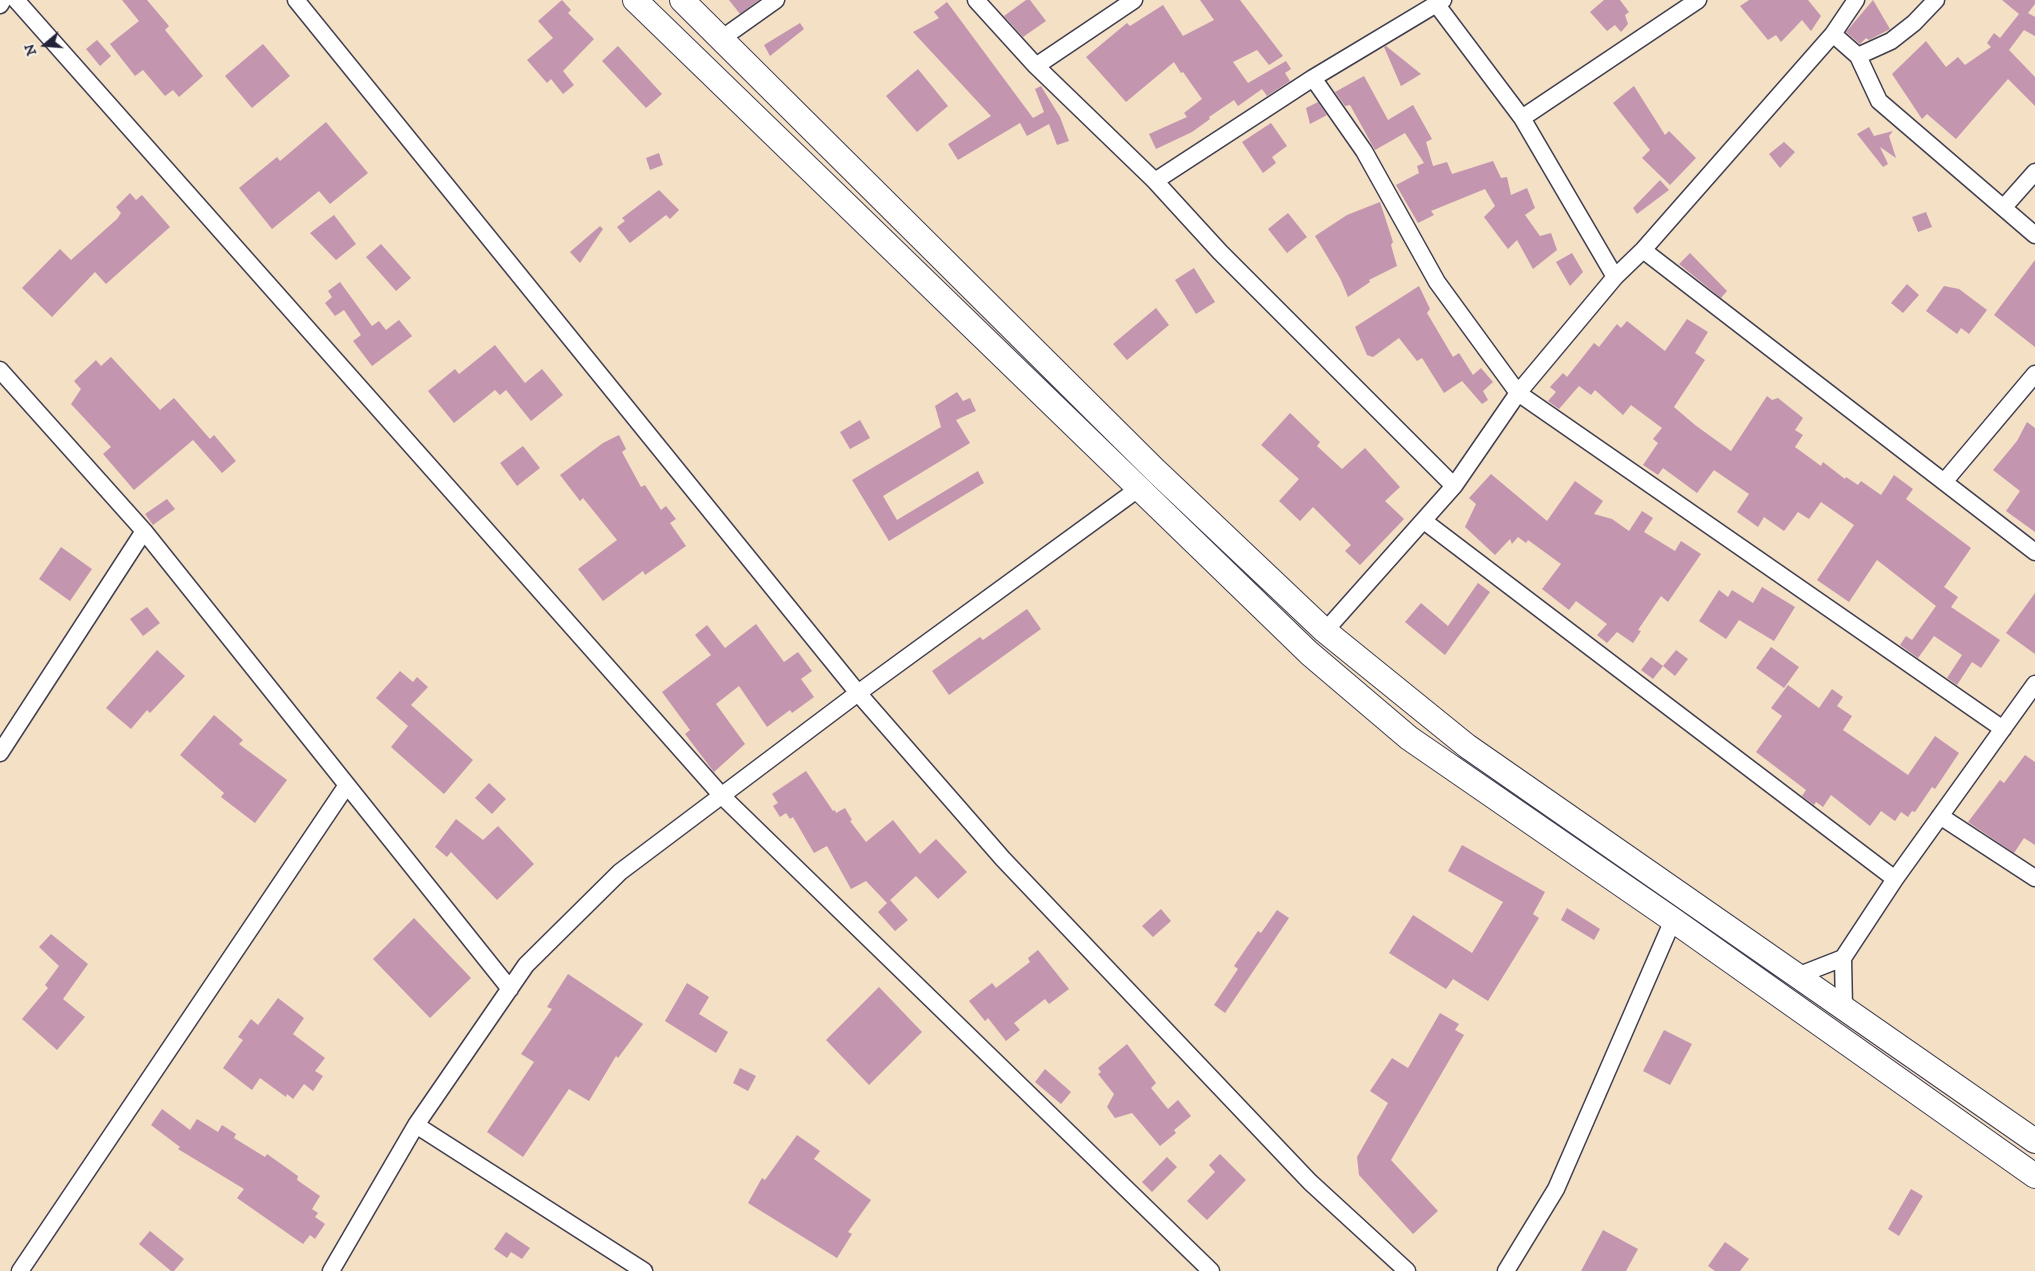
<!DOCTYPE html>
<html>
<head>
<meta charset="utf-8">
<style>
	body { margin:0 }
	#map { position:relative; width:2035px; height:1271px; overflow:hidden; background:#f3e0c5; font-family:"IM FELL DW Pica",serif }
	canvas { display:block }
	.north { position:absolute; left:20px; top:20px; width:50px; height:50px; -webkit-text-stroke:4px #f7f3e8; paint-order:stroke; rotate:252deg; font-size:14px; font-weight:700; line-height:20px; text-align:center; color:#22223b }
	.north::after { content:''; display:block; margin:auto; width:18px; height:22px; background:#22223b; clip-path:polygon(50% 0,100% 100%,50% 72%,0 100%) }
</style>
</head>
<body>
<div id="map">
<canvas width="2035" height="1271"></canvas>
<div class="north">N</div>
</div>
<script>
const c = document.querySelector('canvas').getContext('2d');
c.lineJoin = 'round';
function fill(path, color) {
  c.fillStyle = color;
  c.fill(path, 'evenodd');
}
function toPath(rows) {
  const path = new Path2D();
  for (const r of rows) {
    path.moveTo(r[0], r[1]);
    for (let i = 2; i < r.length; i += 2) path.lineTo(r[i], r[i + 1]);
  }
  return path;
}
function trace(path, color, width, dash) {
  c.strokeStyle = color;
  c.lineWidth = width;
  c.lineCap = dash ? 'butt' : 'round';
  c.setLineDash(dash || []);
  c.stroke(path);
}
const building = toPath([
	[122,0,147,0,169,26,165,30,203,76,179,97,173,90,165,96,143,70,135,76,110,44,139,21],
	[562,0,571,10,568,13,594,39,563,71,574,85,563,94,551,79,547,83,527,60,553,38,538,21],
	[729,0,759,0,740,14],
	[1026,0,1030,0,1046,21,1023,37,1004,16],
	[1200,0,1240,0,1283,56,1269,65,1257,50,1233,62,1248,83,1286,61,1291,69,1285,73,1290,81,1267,96,1262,89,1238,106,1234,100,1209,117,1210,119,1192,132,1156,149,1149,134,1187,117,1184,113,1202,99,1183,72,1181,73,1174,62,1126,102,1086,57,1127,23,1130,26,1163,5,1183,36,1214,20],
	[1604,0,1620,0,1629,12,1625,15,1628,24,1621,32,1615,25,1607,31,1590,12],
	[1749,0,1808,0,1821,16,1811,31,1802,20,1781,42,1776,35,1768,40,1740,6],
	[1873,0,1890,29,1869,40,1866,38,1860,44,1846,32],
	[2002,0,2035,0,2035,4,2028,13,2035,17,2035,36,2024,30,2009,50,2035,77,2035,106,2008,79,1956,139,1927,114,1922,119,1892,74,1926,41,1946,67,1958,57,1965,65,1991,47,1987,43,1994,33,2000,38,2019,14],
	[947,2,1033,118,1044,112,1035,89,1041,86,1060,117,1069,141,1057,145,1049,124,1027,136,1020,123,958,160,948,144,991,116,913,32,939,18,934,12],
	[800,23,804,29,770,56,764,45],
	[97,40,111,56,100,66,86,49],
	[263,44,290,76,252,108,225,76],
	[618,46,662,94,646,108,602,61],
	[1386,46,1421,74,1401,86,1384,47],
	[918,69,948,106,917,132,886,96],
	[1364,76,1388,120,1413,105,1432,139,1426,142,1433,166,1447,162,1452,174,1493,161,1501,178,1507,177,1511,195,1527,188,1535,208,1525,215,1540,236,1551,233,1557,250,1533,269,1517,240,1508,249,1484,217,1495,206,1485,189,1431,211,1434,215,1418,223,1396,185,1419,173,1417,166,1424,163,1405,133,1375,150,1350,105,1345,106,1335,92],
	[1634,86,1665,135,1669,131,1696,158,1670,185,1642,158,1650,150,1613,103],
	[1318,102,1327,115,1310,124,1306,108],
	[326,122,368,173,330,204,319,191,272,229,239,188,277,157,280,161],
	[1271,123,1287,146,1272,157,1276,163,1263,173,1242,142],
	[1869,127,1874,136,1893,131,1889,136,1896,158,1880,147,1888,164,1883,167,1857,134],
	[1784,142,1795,152,1780,168,1769,154],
	[659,153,663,165,650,170,646,158],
	[1660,180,1669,190,1637,214,1633,208],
	[659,190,679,210,670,219,666,215,630,243,617,227,625,221,622,218],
	[130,193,136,200,142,195,170,227,106,284,95,272,52,317,22,288,60,249,71,260,117,219,121,213,116,207],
	[1380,202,1393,242,1391,245,1397,266,1369,280,1370,282,1348,297,1340,278,1315,236,1347,215],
	[1926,212,1932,227,1918,232,1912,217],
	[1288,213,1307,237,1287,253,1268,229],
	[334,215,356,244,336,260,310,233],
	[600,226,603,229,580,263,570,252],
	[381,244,411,278,396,291,366,257],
	[1572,253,1583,272,1570,286,1556,262],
	[1690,253,1727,291,1721,298,1679,264],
	[2035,260,2035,347,1994,315],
	[1194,268,1215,302,1196,314,1175,280],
	[340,282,372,326,379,321,386,330,399,320,412,336,372,366,353,341,361,335,344,310,335,316,325,303,332,297,328,291],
	[1907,284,1919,295,1903,313,1891,303],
	[1419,286,1430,309,1427,313,1453,357,1459,353,1473,375,1481,368,1493,382,1483,391,1488,400,1482,404,1462,381,1444,393,1422,358,1417,361,1399,338,1373,357,1367,355,1355,327],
	[1944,286,1959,289,1987,310,1969,334,1961,328,1957,334,1926,311],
	[1156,308,1169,325,1127,360,1113,344],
	[1687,319,1708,332,1695,353,1705,360,1674,407,1695,425,1731,451,1767,396,1772,400,1778,398,1803,418,1795,430,1803,435,1795,447,1821,466,1823,462,1845,479,1846,477,1858,485,1861,481,1881,495,1894,475,1913,489,1906,499,1971,548,1944,587,1958,597,1951,607,2000,640,1981,668,1972,662,1957,685,1947,678,1962,655,1934,636,1918,658,1900,645,1906,636,1912,640,1936,606,1877,560,1849,602,1817,580,1854,525,1821,502,1809,519,1798,512,1784,531,1764,517,1758,527,1737,512,1749,494,1714,470,1697,493,1663,468,1658,475,1643,465,1658,443,1653,439,1662,428,1631,405,1623,415,1595,390,1591,395,1579,386,1559,409,1548,401,1556,392,1550,387,1563,373,1567,377,1594,343,1599,347,1617,324,1621,328,1627,321,1665,351],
	[495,345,525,383,542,369,563,395,531,421,506,390,500,395,495,390,454,423,428,391,455,369,459,374],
	[111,357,160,410,174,398,210,439,214,435,236,461,222,473,193,440,134,490,103,454,111,447,71,404,81,389,74,381,96,360,101,366],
	[957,392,963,401,970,398,976,411,956,420,970,443,883,496,897,520,978,471,984,483,889,541,852,480,941,427,935,406],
	[1290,413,1320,442,1317,446,1342,469,1365,448,1400,487,1385,501,1404,519,1360,565,1345,551,1351,545,1313,507,1300,521,1279,501,1299,479,1261,445],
	[860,420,870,438,850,449,840,432],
	[2027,422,2035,428,2035,532,2006,511,2020,491,1993,470,2017,441],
	[619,435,626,449,622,452,641,487,645,485,661,510,666,506,676,519,670,523,686,546,645,575,643,571,603,601,578,569,617,540,583,498,580,501,560,475,603,443],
	[523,446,540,468,517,486,500,463],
	[1491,474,1547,521,1575,481,1603,501,1594,514,1612,519,1629,531,1642,511,1653,518,1644,532,1675,551,1681,541,1701,554,1668,602,1661,596,1638,630,1641,631,1633,643,1617,632,1607,643,1597,635,1607,624,1576,601,1569,610,1542,589,1561,564,1528,540,1526,543,1518,537,1512,544,1510,539,1495,555,1465,527,1476,504,1469,498],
	[167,499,175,509,153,525,145,514],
	[61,547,92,569,70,601,39,579],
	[1478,583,1490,592,1445,655,1405,622,1421,603,1448,626],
	[1762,587,1795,607,1774,641,1739,620,1726,639,1699,621,1719,590,1728,597,1732,590,1753,603],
	[2035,593,2035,654,2006,633],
	[147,607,160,623,143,636,130,619],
	[1027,609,1041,629,949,695,932,671,980,637,983,640],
	[756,624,784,662,798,652,812,671,801,679,814,697,792,713,790,710,767,727,739,686,716,704,745,744,714,772,685,734,690,730,662,692,711,655,695,635,707,625,725,648],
	[1771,647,1799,667,1784,688,1756,668],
	[157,650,185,676,150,713,147,710,131,729,106,708],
	[1676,650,1688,659,1675,676,1663,666],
	[1651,657,1663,666,1653,679,1641,670],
	[400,671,413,682,417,677,428,687,411,705,473,760,444,794,391,747,408,726,376,698],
	[1788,685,1819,708,1832,689,1843,697,1837,706,1852,716,1843,730,1908,775,1935,736,1959,753,1935,789,1932,787,1915,812,1912,811,1908,817,1901,812,1895,821,1881,811,1870,826,1831,795,1823,807,1816,802,1814,805,1802,796,1806,790,1756,752,1782,716,1771,708],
	[214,715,243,740,239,744,287,780,255,823,221,797,224,793,180,755],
	[2025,755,2035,762,2035,845,2024,838,2014,853,1968,822,2000,780,2004,783],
	[806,771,833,811,835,810,836,813,845,808,852,820,850,821,866,842,893,820,920,854,936,839,967,872,938,899,916,876,887,903,866,881,851,889,827,846,814,853,793,817,790,819,786,813,780,817,773,806,778,803,772,794],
	[489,783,506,799,492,814,475,798],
	[456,819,483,840,498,826,534,864,497,900,451,852,447,857,435,847],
	[1462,845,1545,892,1533,914,1539,918,1488,1001,1453,979,1446,989,1389,953,1413,915,1472,953,1503,902,1448,871],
	[890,900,908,920,895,931,878,912],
	[1567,908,1600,929,1594,940,1561,920],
	[1161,909,1171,921,1153,937,1142,926],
	[1277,910,1289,918,1225,1013,1214,1005,1238,969,1234,966,1258,931,1261,933],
	[414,918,471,978,430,1018,373,959],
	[51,934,88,964,63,999,85,1017,57,1050,22,1019,48,988,45,985,59,966,39,947],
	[1038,950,1069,989,1049,1004,1045,999,1014,1023,1020,1030,1006,1041,988,1018,985,1021,969,1001,992,983,996,988,1030,962,1028,958],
	[568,974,643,1024,618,1058,616,1056,589,1101,569,1089,523,1157,487,1132,534,1062,521,1054,552,1009,547,1007],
	[687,983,709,997,699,1014,728,1032,716,1053,665,1021],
	[879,987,922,1032,869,1085,826,1040],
	[278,998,304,1018,293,1034,325,1058,315,1071,323,1076,313,1091,304,1084,293,1099,287,1094,286,1097,260,1078,252,1090,223,1068,243,1040,238,1037,251,1019,258,1025],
	[1440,1013,1459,1024,1455,1030,1464,1035,1391,1160,1438,1211,1413,1234,1359,1175,1357,1157,1388,1103,1370,1091,1392,1058,1408,1068],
	[1664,1030,1692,1044,1670,1085,1643,1071],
	[1127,1044,1156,1083,1151,1088,1168,1109,1178,1100,1191,1116,1174,1130,1176,1133,1160,1146,1132,1113,1115,1118,1107,1107,1114,1094,1098,1074,1101,1072,1098,1068],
	[740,1068,756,1076,748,1091,733,1083],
	[1045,1069,1071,1092,1061,1104,1035,1082],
	[162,1109,190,1130,197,1119,218,1132,222,1125,236,1134,234,1138,265,1157,267,1154,298,1176,297,1180,320,1196,312,1209,318,1213,315,1217,325,1224,315,1239,310,1235,303,1244,237,1198,244,1189,178,1149,180,1147,151,1125],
	[797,1135,820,1151,814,1159,871,1200,848,1232,852,1234,837,1258,748,1203,762,1178,765,1180],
	[1220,1154,1246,1180,1207,1220,1187,1201,1215,1172,1209,1165],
	[1167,1157,1177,1167,1152,1192,1142,1182],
	[1911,1189,1923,1196,1899,1236,1888,1229],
	[1603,1230,1638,1249,1626,1271,1581,1271],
	[150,1231,184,1259,174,1271,171,1271,139,1244],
	[506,1232,530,1248,522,1259,511,1252,507,1258,494,1249],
	[1725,1242,1749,1259,1740,1271,1715,1271,1708,1266]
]);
const street = toPath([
	[16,0,722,796,1211,1271],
	[296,0,858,693,1003,859,1310,1182,1407,1271],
	[976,0,1036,66,1155,181,1220,252,1454,486],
	[0,5,3,0],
	[1437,5,1522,118,1615,277],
	[1833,34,1858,56,1879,101,2035,235],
	[721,39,776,0],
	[1858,56,1891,41,1914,23,1936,0],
	[1036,66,1134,0],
	[1313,78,1364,151,1437,282,1518,393,2003,729],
	[1522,118,1698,0],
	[1155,181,1313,78,1443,0],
	[2004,207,2035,172],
	[1643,250,2035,552],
	[0,370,144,531,510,989],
	[1944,482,2035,374],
	[1424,521,1895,879],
	[1325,631,1454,486,1518,393,1615,277,1643,250,1833,34,1856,0],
	[0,753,144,531],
	[1940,816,2035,878],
	[1843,958,1844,1009],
	[1797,976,1843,958,1895,879,2035,684],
	[416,1125,644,1271],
	[20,1271,347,785],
	[331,1271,416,1125,526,965,620,872,858,693,1138,489],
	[1506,1271,1556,1189,1673,920]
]);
const secondary = toPath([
	[635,0,1309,653,1409,738,1673,920,2035,1176],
	[682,0,1155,470,1325,631,1467,746,2035,1141]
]);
fill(building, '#c395af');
trace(street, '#413e50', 19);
trace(secondary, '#413e50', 26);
trace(street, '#fff', 16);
trace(secondary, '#fff', 24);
</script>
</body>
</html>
